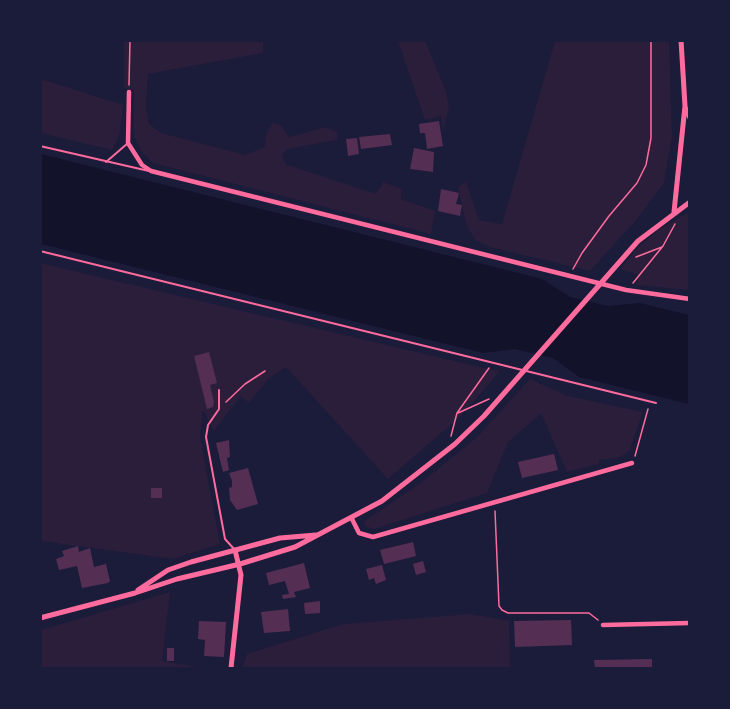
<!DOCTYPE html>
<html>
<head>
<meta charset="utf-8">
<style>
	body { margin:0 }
	#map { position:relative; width:730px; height:709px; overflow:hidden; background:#1b1b3a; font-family:"Titillium Web",sans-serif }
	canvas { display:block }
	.frame { position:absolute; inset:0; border:42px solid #1b1b3a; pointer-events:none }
</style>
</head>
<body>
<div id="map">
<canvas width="730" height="709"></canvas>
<div class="frame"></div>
</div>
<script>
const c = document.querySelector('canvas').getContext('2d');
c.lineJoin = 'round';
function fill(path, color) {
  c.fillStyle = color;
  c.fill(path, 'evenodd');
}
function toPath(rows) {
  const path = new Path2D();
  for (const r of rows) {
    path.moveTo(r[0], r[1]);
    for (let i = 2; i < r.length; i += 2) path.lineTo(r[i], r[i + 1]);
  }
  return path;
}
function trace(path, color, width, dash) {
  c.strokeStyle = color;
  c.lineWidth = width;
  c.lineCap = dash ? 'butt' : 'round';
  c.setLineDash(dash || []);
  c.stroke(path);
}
const green = toPath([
	[124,41,263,41,263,53,148,74,146,107,149,124,161,133,245,155,265,147,266,134,272,123,281,125,289,137,326,127,337,132,337,140,287,149,282,154,285,164,376,194,383,182,402,189,401,199,435,211,431,234,153,163,142,152,134,136,134,90,124,88],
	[398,41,425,41,426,43,446,91,449,107,443,131,441,116,425,120],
	[555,41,669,41,672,136,664,183,637,219,590,271,490,247,475,240,466,224,458,187,466,182,479,220,502,224],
	[41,79,123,105,119,136,112,150,41,133],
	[689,212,689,290,637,285,639,275,621,269,635,250,658,230],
	[40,263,484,368,500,371,460,417,388,479,286,367,268,379,249,403,241,396,214,431,203,410,200,437,220,544,173,559,41,541],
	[530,379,568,396,643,412,629,451,620,457,599,460,599,464,567,472,541,413,508,442,487,493,374,529,365,526,365,521,423,481,477,437],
	[170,592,162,661,205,668,41,668,41,630],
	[471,614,509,621,510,668,242,668,247,654,343,624]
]);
const water = toPath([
	[41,154,542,279,570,297,608,306,640,303,689,315,689,404,579,377,553,358,515,349,483,353,41,244]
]);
const building = toPath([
	[439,121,443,146,427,149,425,133,420,133,419,124],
	[390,134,392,145,361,149,359,137],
	[357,138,359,154,348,156,346,139],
	[414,148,434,152,433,172,410,169],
	[441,189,459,193,456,204,462,205,460,216,438,211],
	[209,352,217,383,210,385,214,402,213,407,207,409,194,356],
	[229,440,230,457,227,458,229,470,223,472,216,443],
	[554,454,558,470,522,478,518,462],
	[248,468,258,504,237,510,230,500,229,488,232,487,232,481,229,473],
	[151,488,162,488,162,498,151,498],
	[413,542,416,556,384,564,380,550],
	[78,546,79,552,90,548,94,567,106,564,110,581,108,583,82,588,77,566,59,570,56,559,64,556,62,551],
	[423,561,426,572,416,575,413,564],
	[304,563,310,588,294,592,296,597,283,599,282,595,289,594,285,581,269,585,266,573],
	[382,565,386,580,376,584,374,578,369,580,366,569],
	[320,601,320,613,305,614,304,603],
	[288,609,290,631,264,633,261,612],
	[571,620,572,645,515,647,514,621],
	[199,621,226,622,224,657,204,656,205,640,198,639],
	[167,648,174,648,174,661,167,661],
	[652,659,652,668,595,668,594,660]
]);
const path = toPath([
	[129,85,130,40],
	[636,257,662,247],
	[573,269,582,253,609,216,637,183,646,165,651,138,651,40],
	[633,283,663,246,675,224],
	[226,402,245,384,265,371],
	[458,413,489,399],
	[451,436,457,413,489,368],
	[635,456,648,409],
	[495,511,499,606,502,610,508,613,589,613,598,620]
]);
const service = toPath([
	[40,146,149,171],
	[106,162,128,143],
	[40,251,656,403],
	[219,390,219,409,208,425,206,437,225,539,235,550]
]);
const minor = toPath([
	[129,92,128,143,142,165,151,171,626,290,690,299],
	[352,519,359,533,373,537,632,463],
	[603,625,690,623]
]);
const tertiary = toPath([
	[685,107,690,118],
	[674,212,685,106,681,40],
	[138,590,168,570,191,562,280,538,316,535],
	[40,618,135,593,177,579,240,564,295,547,382,501,455,444,484,416,638,241,690,202],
	[231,668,241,575,235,550]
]);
fill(green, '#2a1e3b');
fill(water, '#12122b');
fill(building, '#542f53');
trace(path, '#ff6b9d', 1.5);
trace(service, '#ff6b9d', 2);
trace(minor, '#ff6b9d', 4.5);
trace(tertiary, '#ff6b9d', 5);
</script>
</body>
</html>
